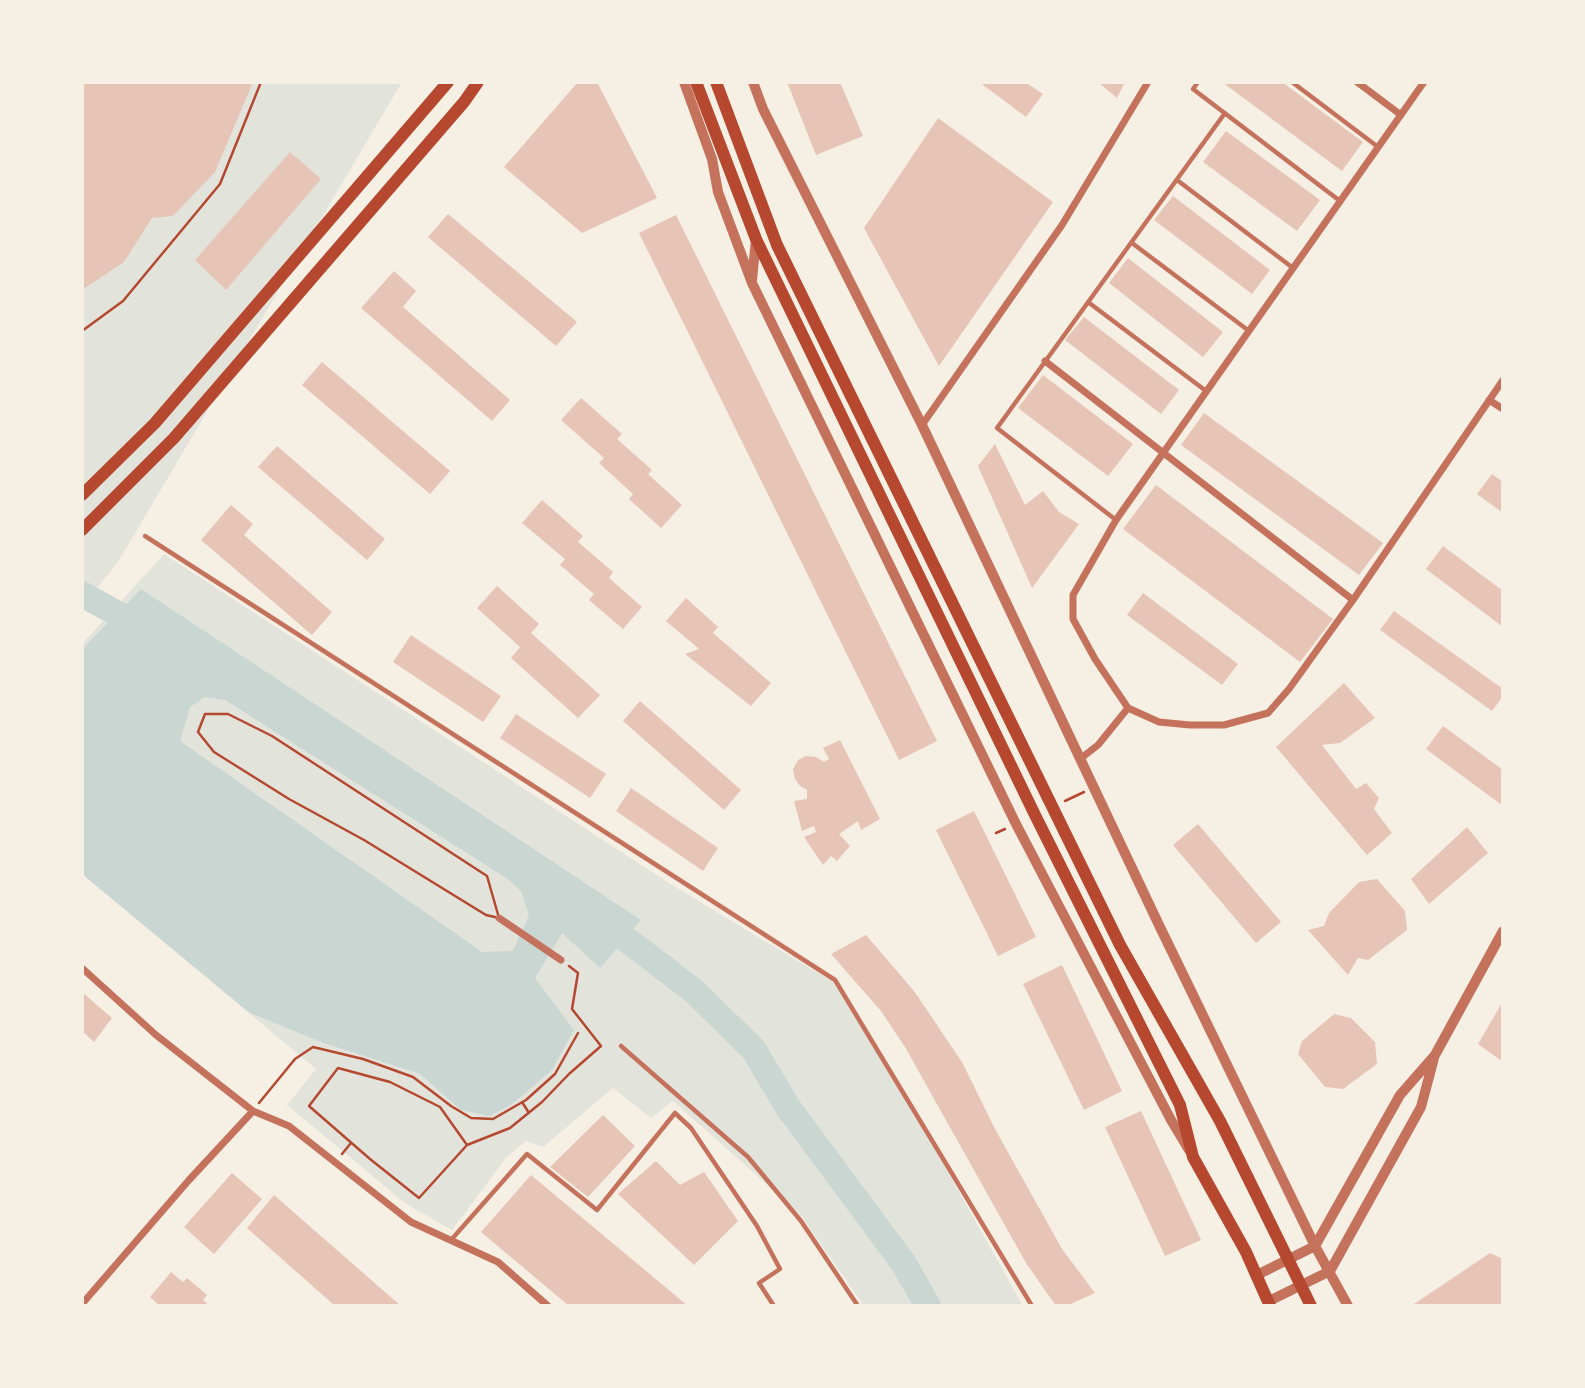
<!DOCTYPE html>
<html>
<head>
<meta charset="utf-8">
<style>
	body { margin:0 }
	#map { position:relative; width:1585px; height:1388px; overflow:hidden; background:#f6efe4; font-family:"IBM Plex Sans",sans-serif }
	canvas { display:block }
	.frame { position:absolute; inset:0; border:84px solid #f6efe4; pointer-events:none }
</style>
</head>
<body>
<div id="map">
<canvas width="1585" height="1388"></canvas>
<div class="frame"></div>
</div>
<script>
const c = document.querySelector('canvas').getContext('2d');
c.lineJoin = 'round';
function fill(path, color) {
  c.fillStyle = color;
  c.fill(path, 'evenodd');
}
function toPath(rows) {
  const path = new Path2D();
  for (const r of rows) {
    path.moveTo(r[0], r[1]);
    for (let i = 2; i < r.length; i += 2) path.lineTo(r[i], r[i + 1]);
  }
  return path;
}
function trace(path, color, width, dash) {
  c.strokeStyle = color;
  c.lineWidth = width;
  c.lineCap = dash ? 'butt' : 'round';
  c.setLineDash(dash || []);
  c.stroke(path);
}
const green = toPath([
	[82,82,402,82,118,562,82,606],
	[164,554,672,885,833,982,912,1108,1023,1306,864,1306,800,1214,673,1101,651,1118,613,1088,543,1147,526,1141,506,1158,452,1230,405,1203,287,1105,316,1069,82,874,82,644]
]);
const water = toPath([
	[141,589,641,920,600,968,562,933,535,978,574,1030,552,1070,511,1105,489,1116,461,1110,420,1074,321,1042,250,1013,82,874,82,649],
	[205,697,225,700,508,879,521,891,529,915,513,951,482,952,180,741,190,707]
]);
const river = toPath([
	[82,594,148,631],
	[597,917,694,991,754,1050,787,1106,904,1264,928,1306]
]);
const building = toPath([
	[82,82,253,82,215,172,173,216,152,218,124,262,82,290],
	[578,82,597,82,657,198,582,233,504,167],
	[787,82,840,82,863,136,816,155],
	[979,82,1025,82,1043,94,1026,117],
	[1098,82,1125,82,1117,98],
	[1222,82,1282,82,1363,142,1342,171],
	[938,118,1053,202,939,366,864,228],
	[1226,131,1320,200,1297,231,1203,162],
	[290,152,321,179,226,290,195,260],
	[1173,196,1270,270,1252,294,1154,220],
	[448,214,577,322,556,346,428,237],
	[676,215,937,741,899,760,639,233],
	[1128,258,1223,332,1203,357,1109,283],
	[394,271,416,291,403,307,510,400,492,421,361,308],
	[1084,317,1179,390,1161,414,1065,340],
	[322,362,450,471,430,494,302,385],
	[1043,375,1133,444,1108,476,1018,408],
	[581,398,622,434,617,439,652,470,648,474,682,505,661,528,629,499,633,494,599,463,604,458,561,420],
	[1204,413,1383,543,1359,575,1181,445],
	[995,444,1025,505,1043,491,1059,512,1079,524,1032,588,978,466],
	[277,446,385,539,367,560,258,467],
	[1492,474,1503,482,1503,513,1477,494],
	[1156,485,1333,619,1300,662,1123,529],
	[542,500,583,536,578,542,613,572,609,578,642,607,623,629,589,600,594,594,560,565,565,559,522,523],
	[231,505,253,524,244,535,332,612,312,635,201,540],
	[1443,546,1503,591,1503,627,1426,569],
	[497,586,539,624,531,633,600,695,578,718,511,658,520,647,477,608],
	[1143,593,1238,664,1222,685,1127,615],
	[686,598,718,627,713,633,771,683,751,706,685,654,699,649,666,621],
	[1394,611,1503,689,1503,696,1492,711,1380,630],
	[411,635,501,696,483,722,393,662],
	[1344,683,1375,718,1340,743,1322,745,1356,789,1366,783,1379,798,1374,809,1392,833,1367,855,1276,747],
	[640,701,741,790,724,810,623,721],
	[516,714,606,774,590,798,500,738],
	[1443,726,1503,770,1503,806,1426,749],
	[840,740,880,819,861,830,858,821,839,834,850,846,837,861,831,856,823,865,804,837,816,832,814,826,802,831,794,801,807,799,807,790,800,786,795,779,793,769,798,760,806,756,816,757,824,762,829,759,823,748],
	[631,788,718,848,703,871,616,811],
	[974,811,1036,937,998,956,936,830],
	[1198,824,1281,922,1256,943,1173,845],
	[1467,827,1488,853,1429,904,1411,879],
	[1377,879,1405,911,1407,930,1368,960,1358,958,1348,975,1308,930,1324,926,1329,913,1359,882],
	[866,935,914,991,962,1062,995,1129,1062,1249,1095,1293,1066,1306,1056,1306,1026,1263,905,1047,881,1011,831,954],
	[1062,965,1122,1091,1084,1110,1023,984],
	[82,992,112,1018,94,1042,82,1031],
	[1503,1001,1503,1062,1478,1044],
	[1334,1014,1351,1018,1375,1042,1377,1064,1343,1089,1325,1087,1298,1054,1302,1041],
	[1141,1111,1201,1240,1165,1256,1105,1127],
	[603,1115,635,1146,588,1197,550,1167],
	[656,1161,680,1185,704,1172,738,1221,694,1265,618,1194],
	[232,1173,262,1199,214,1254,184,1227],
	[531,1175,688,1306,569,1306,481,1232],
	[274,1195,401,1306,335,1306,247,1228],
	[1490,1253,1503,1259,1503,1306,1411,1306],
	[171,1272,183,1282,187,1278,207,1295,203,1300,210,1306,160,1306,150,1297]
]);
const path = toPath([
	[82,331,123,301,220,184,261,82],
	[205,714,228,714,272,736,487,876,499,918,486,915,364,840,289,799,214,752,198,732,205,714],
	[1065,801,1084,792],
	[996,833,1005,829],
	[522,1102,529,1113],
	[259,1103,295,1059,313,1047,363,1059,413,1077,451,1106,471,1118,493,1119,526,1100,555,1074,578,1033],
	[467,1145,419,1198,370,1159,309,1106,338,1068,390,1082,440,1107,467,1145,510,1128,542,1102,569,1074,601,1046,572,1009,578,973,569,966],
	[342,1154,351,1143]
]);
const service = toPath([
	[1198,82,1193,89,1340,201],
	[1292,82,1378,147],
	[1177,180,1293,268],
	[1132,243,1249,331],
	[1088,302,1206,391],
	[1116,520,997,428,1225,113],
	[145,536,835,980,1032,1306],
	[621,1046,748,1157,801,1221,858,1306],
	[451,1240,527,1154,597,1210,675,1113,691,1128,757,1226,780,1269,759,1283,774,1306]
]);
const minor = toPath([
	[1357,82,1401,115],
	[1424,82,1116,520,1073,595,1073,619,1095,659,1128,708,1159,722,1190,725,1224,725,1268,713,1289,689,1353,600,1503,380],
	[1045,361,1353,600],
	[1489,400,1503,409],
	[922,425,1062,225,1148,82],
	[1080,759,1098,745,1128,708],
	[499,918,561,960],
	[82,968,156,1035,253,1111,289,1126,411,1222,498,1262,548,1306],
	[82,1304,189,1180,253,1111]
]);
const tertiary = toPath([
	[684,82,712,159,718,192,752,283,1016,824,1171,1120,1189,1150],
	[753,82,763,109,922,425,1158,923,1315,1246,1348,1306],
	[752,280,756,239],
	[1315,1246,1400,1095,1435,1055,1503,931],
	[1330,1271,1421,1107,1434,1058],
	[1257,1275,1315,1246],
	[1269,1301,1330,1271]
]);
const secondary = toPath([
	[696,82,756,239,1035,815,1180,1105,1193,1157,1246,1252,1270,1306],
	[716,82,777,245,1120,945,1220,1121,1311,1306],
	[82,495,155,423,448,82],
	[82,530,174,438,464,102,478,82]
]);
fill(green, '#e2e4dc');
fill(water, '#c9d6d2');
trace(river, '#c9d6d2', 26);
fill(building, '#e6c5b7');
trace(path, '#b5482f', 2.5);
trace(service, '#c5725c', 4.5);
trace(minor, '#c5725c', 7);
trace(tertiary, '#c5725c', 10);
trace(secondary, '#b5482f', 12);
</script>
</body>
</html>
